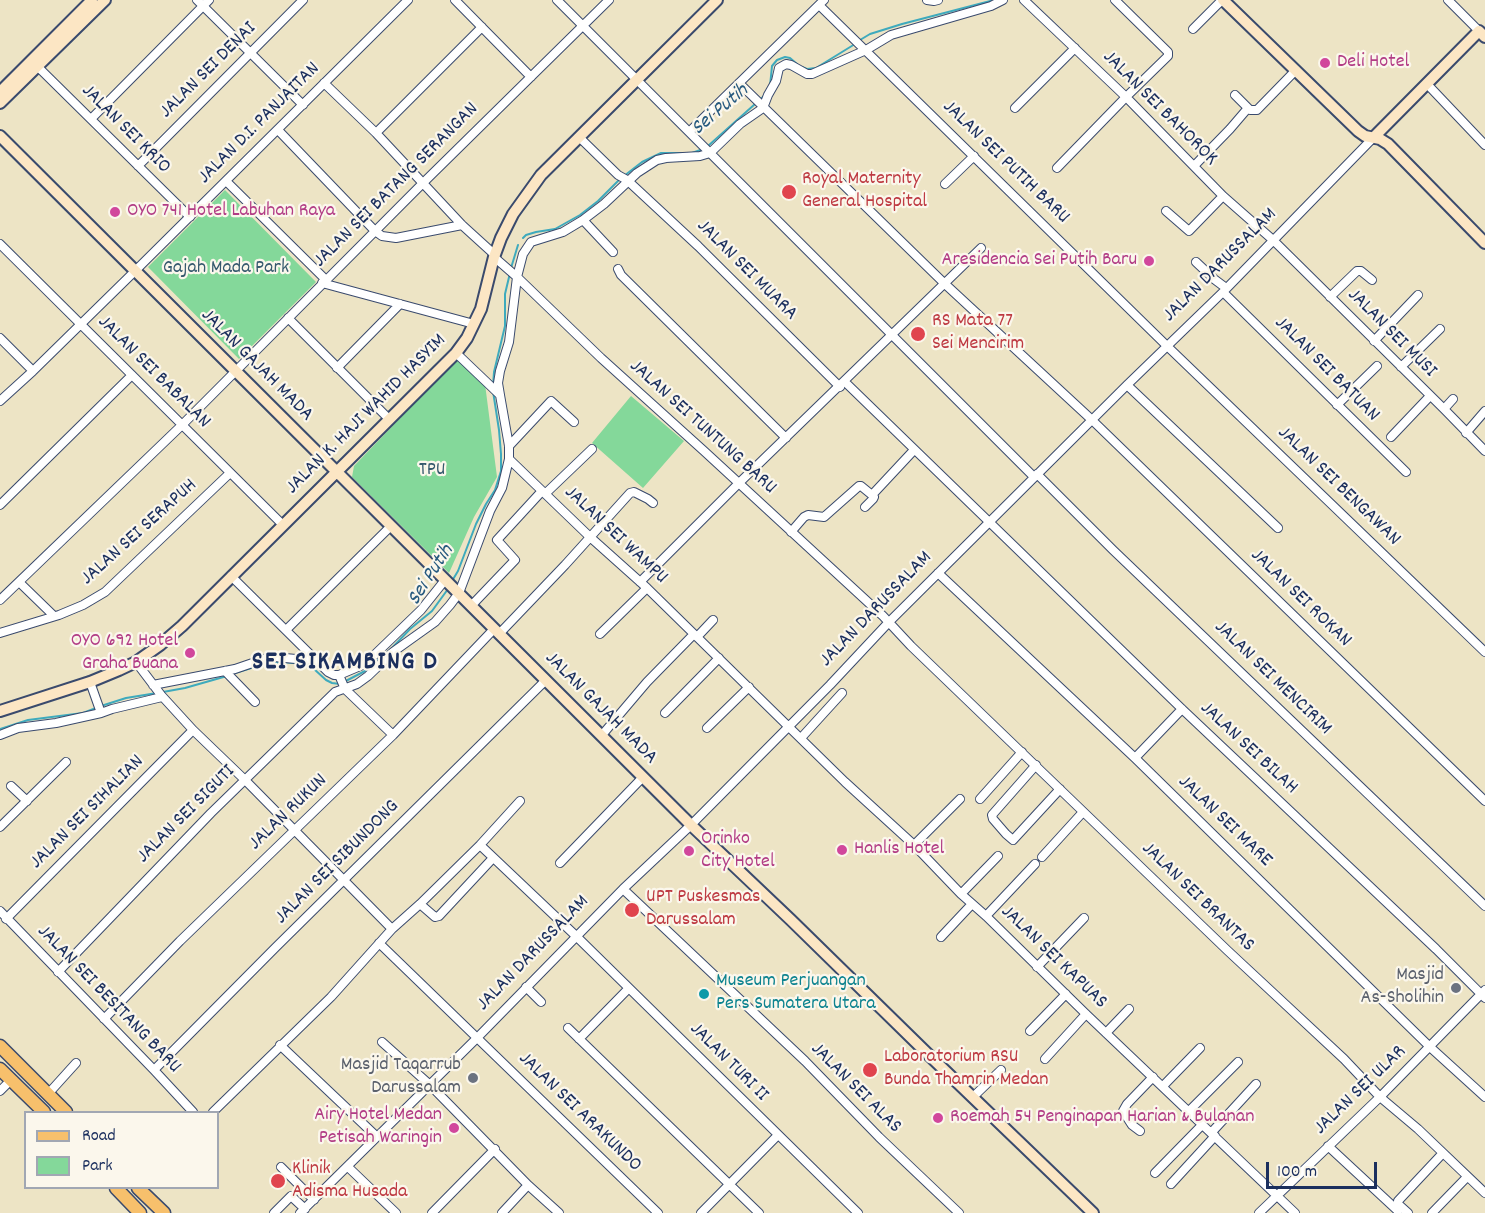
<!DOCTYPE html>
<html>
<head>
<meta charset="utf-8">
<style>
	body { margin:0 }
	#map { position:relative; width:1485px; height:1213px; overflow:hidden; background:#ede4c5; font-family:Dekko,sans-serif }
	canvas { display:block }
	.legend { position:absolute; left:24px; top:1111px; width:195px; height:78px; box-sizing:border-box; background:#fbf7ec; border:2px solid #a1a7b3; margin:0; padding:8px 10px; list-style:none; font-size:18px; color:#1b2f5e }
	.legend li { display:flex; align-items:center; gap:12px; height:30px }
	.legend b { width:30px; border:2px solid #a1a7b3 }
	.scale { position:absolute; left:1266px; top:1162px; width:111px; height:27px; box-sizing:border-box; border:3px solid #1b2f5e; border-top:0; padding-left:8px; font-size:18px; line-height:21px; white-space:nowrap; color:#1b2f5e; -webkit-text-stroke:4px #fbf7ec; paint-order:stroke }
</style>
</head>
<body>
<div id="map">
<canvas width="1485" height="1213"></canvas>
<ul class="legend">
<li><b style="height:8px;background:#f7c06c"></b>Road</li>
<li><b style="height:16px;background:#84d89a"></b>Park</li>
</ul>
<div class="scale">100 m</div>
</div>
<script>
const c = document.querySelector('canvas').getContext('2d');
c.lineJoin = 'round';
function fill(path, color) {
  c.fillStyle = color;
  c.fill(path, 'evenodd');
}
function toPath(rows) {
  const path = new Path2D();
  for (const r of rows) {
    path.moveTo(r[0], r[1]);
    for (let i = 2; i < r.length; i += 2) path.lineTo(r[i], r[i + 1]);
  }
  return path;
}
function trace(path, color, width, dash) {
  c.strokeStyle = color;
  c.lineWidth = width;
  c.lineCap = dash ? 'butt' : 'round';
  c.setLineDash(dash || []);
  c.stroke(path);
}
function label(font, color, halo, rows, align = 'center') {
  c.font = font + ' Dekko,sans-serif';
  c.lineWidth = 4.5;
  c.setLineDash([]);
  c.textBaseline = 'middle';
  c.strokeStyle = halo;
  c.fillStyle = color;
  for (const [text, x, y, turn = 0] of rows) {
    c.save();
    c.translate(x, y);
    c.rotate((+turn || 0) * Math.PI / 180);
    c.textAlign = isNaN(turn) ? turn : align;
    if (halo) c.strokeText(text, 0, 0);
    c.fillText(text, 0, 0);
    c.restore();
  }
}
const green = toPath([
	[225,190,316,282,239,359,148,267],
	[458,358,485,384,497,477,474,517,449,573,352,477,354,466],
	[631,396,684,441,643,488,592,443]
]);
const stream = toPath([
	[860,40,870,34,902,24,994,0],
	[802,67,807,69,816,68,855,44],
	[770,86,772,66,777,60,785,57,790,58,797,64],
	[708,146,764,96],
	[692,153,703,149],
	[624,176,642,162,661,153,683,153],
	[523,238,526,235,536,232,555,229,580,215,598,201,619,180],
	[511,268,518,245],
	[493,386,494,372,505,326,505,294,510,273],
	[452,581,458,571,476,524,486,504,495,490,501,471,501,454,499,430,493,391],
	[232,674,264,664,282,662,304,664,314,669,326,680,332,683,340,684,365,671,391,649,410,629,432,611,448,589],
	[163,692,185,688,227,676],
	[101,706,126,698,157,693],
	[0,729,28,720,83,713,96,708]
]);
const street = toPath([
	[197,0,303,105],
	[455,0,531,77],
	[557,0,1034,477],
	[927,0,934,1,938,0],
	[1024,0,1126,97,1223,196,1273,240,1444,409,1485,451],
	[1448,0,1479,31],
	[819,5,1167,346,1485,652],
	[1193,29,1222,0],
	[38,67,190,217],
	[324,83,376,133,462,225,495,255],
	[739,83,945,284,1092,420,1485,801],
	[1427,84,1485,145],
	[1235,95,1250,110,1257,110,1296,70],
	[1015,108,1075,48],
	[91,119,209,0],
	[278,130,375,231,382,236,396,238,462,225],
	[689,132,824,0],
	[376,133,482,27],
	[579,137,618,175,627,180,698,246,840,387],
	[138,166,303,0],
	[1194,166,1230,129,1248,108],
	[1057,168,1126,97,1168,56,1168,52,1115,0],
	[226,181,326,280],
	[945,184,974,156],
	[1166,211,1189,231,1223,196],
	[583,220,613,252],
	[0,244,283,525],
	[494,257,517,277,601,358,704,451,883,616,911,646,1228,951,1344,1059,1380,1097,1418,1129,1485,1193],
	[1196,262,1214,279,1226,288],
	[618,269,621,275,786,438],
	[322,283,474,324],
	[1223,292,1406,472],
	[1330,297,1357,271,1361,271,1372,280],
	[288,318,389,419],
	[0,338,33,371],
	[1374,341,1418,295],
	[456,353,500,395,509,446,509,459,590,537,647,588,845,782,914,845,961,894,986,916,1086,1014,1295,1213],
	[1401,367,1440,329],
	[337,368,400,304],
	[845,382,1182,709,1436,949,1485,998],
	[1127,385,1278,528],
	[500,395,498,383,500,371,509,342,517,277,523,254,531,242,563,232,583,220,604,204,637,173,657,160,666,158,700,156,710,153,740,124,763,108,768,95,776,81,779,68,786,64,791,65,807,74,812,74,866,50,891,35,991,6,1003,0],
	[0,401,33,371,135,271,408,0],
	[1337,405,1377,366],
	[1444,409,1453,399],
	[1466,433,1485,411],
	[1391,437,1430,396],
	[509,446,551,401,574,422],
	[1037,474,1113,550,1485,906],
	[546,493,592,449],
	[0,505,132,375],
	[865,507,873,499,874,497,872,495,914,450],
	[791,532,804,517,808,515,824,517,859,486,861,486,872,495],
	[938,573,1135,758,1430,1047,1485,1097],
	[231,576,328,672,334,675,339,675,365,664,421,610,445,580],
	[19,582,54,616],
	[640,582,739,483,981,248],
	[0,600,182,425,423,183,609,0],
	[471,606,515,560,497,540,542,491],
	[286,630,391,526],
	[0,633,59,615,83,605,105,592,230,473],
	[499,634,565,565,630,493,634,492,648,499,653,503],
	[600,634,647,588],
	[697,637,713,620],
	[136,662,161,695,193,730,245,780,392,929],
	[225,671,255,702],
	[339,675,345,689,393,735],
	[90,682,101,713],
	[153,685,235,669,267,658,274,657,307,660,314,658],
	[665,713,719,658],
	[707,728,749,687],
	[0,735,18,728,56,723,101,713,112,709,162,697],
	[602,735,647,682,694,634],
	[801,738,842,693],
	[1135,758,1182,709],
	[1036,765,992,815,993,819,1006,834,1013,840,1060,789],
	[11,786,27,801],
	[980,799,1022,752],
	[0,827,66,762],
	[480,845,576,936,858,1213],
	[914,845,960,799],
	[1042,857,1083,812],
	[560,863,643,777],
	[623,889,805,1061,879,1137,959,1213],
	[961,894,998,856],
	[420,904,435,917,439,916,493,858],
	[0,911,154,1070,193,1112],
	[986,916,1035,864],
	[6,919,193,730],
	[941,937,972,904],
	[379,943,658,1213],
	[1037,967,1084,918],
	[58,972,211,813,335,692,357,684,368,676,393,652,435,622,450,605,459,593,490,511,502,488,509,459],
	[526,987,541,1002],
	[104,1019,180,941,393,735,494,629],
	[568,1028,759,1213],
	[1030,1031,1066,994],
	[1106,1033,1129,1009],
	[579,1039,629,988],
	[382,1042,430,1085,528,1185,559,1213],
	[280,1045,377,1137],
	[1045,1059,1086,1014],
	[154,1070,275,948,546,680],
	[1163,1086,1200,1048],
	[0,1091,11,1080],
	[48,1094,76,1063],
	[973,1097,1001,1070],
	[213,1112,331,997,392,929,420,904,480,845,520,801],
	[1188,1112,1238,1062],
	[1140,1131,1132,1125,1123,1111,1127,1104,1153,1077],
	[1211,1133,1256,1084],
	[1328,1146,1398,1211],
	[281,1167,314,1200],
	[348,1167,396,1213],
	[1155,1173,1202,1125],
	[1171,1184,1215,1136],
	[274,1213,291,1196,305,1209],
	[300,1213,478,1037,623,889,691,825,830,685,889,622,1127,385,1223,292,1373,138],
	[432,1213,495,1149],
	[502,1213,528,1185],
	[701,1213,778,1135],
	[1259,1213,1380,1097,1485,990],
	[1408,1213,1398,1204,1398,1201,1443,1153],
	[1432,1213,1467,1177]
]);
const secondary = toPath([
	[1223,0,1358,131,1365,136,1380,139,1388,144,1485,243],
	[0,92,92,0],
	[0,103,105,0],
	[0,136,691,825,791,920,935,1061,1093,1213],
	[1373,138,1479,31,1485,37],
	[0,711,90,682,119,670,136,662,160,645,182,626,456,353,467,338,481,309,494,257,501,238,513,214,541,175,717,0]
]);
const primary = toPath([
	[0,1046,66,1112],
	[0,1069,44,1112],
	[116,1188,140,1213],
	[138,1188,164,1213]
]);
const markers = [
	[1325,63,6,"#d1479c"],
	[789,192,8,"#e0444e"],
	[115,212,6,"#d1479c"],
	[1149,261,6,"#d1479c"],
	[918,334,8,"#e0444e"],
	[190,653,6,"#d1479c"],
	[842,850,6,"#d1479c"],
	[689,851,6,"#d1479c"],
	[632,910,8,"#e0444e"],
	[1456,988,6,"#6b7280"],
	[704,994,6,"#0f9aa8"],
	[870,1070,8,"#e0444e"],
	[473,1078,6,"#6b7280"],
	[938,1118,6,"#d1479c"],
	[454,1128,6,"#d1479c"],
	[278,1181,8,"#e0444e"]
];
const hotelNames = [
	["Deli Hotel",1337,63],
	["OYO 741 Hotel Labuhan Raya",127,212],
	["Aresidencia Sei Putih Baru",1137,261,"right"],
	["OYO 692 Hotel",178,642,"right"],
	["Graha Buana",178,665,"right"],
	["Orinko",701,840],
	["City Hotel",701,863],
	["Hanlis Hotel",854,850],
	["Airy Hotel Medan",442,1116,"right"],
	["Petisah Waringin",442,1139,"right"],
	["Roemah 54 Penginapan Harian & Bulanan",950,1118]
];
const streetNames = [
	["JALAN SEI DENAI",209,71,-45],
	["JALAN SEI BAHOROK",1159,109,45],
	["JALAN D.I. PANJAITAN",260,124,-45],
	["JALAN SEI KRIO",125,130,45],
	["JALAN SEI PUTIH BARU",1005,163,44],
	["JALAN SEI BATANG SERANGAN",397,186,-45],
	["JALAN DARUSSALAM",1221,266,-45],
	["JALAN SEI MUARA",746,271,45],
	["JALAN SEI MUSI",1391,334,45],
	["JALAN GAJAH MADA",256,366,45],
	["JALAN SEI BATUAN",1326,370,45],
	["JALAN SEI BABALAN",153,373,45],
	["JALAN K. HAJI WAHID HASYIM",367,415,-45],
	["JALAN SEI TUNTUNG BARU",702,428,42],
	["JALAN SEI BENGAWAN",1338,487,44],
	["JALAN SEI SERAPUH",140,533,-42],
	["JALAN SEI WAMPU",615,536,43],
	["JALAN SEI ROKAN",1300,599,44],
	["JALAN DARUSSALAM",877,610,-46],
	["JALAN SEI MENCIRIM",1272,679,44],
	["JALAN GAJAH MADA",600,709,45],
	["JALAN SEI BILAH",1248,749,43],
	["JALAN SEI SIHALIAN",88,813,-45],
	["JALAN RUKUN",289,813,-44],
	["JALAN SEI SIGUTI",187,815,-45],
	["JALAN SEI MARE",1224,822,44],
	["JALAN SEI SIBUNDONG",338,863,-45],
	["JALAN SEI BRANTAS",1197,898,44],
	["JALAN DARUSSALAM",534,954,-46],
	["JALAN SEI KAPUAS",1053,958,44],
	["JALAN SEI BESITANG BARU",108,1000,46],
	["JALAN TURI II",728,1063,45],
	["JALAN SEI ALAS",855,1089,45],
	["JALAN SEI ULAR",1361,1091,-44],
	["JALAN SEI ARAKUNDO",579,1113,44]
];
const healthNames = [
	["Royal Maternity",802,180],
	["General Hospital",802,203],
	["RS Mata 77",932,322],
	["Sei Mencirim",932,345],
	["UPT Puskesmas",646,898],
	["Darussalam",646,921],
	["Laboratorium RSU",884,1058],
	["Bunda Thamrin Medan",884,1081],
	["Klinik",292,1170],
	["Adisma Husada",292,1193]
];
const parkNames = [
	["Gajah Mada Park",226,269],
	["TPU",432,471]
];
const worshipNames = [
	["Masjid",1444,976],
	["As-Sholihin",1444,999],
	["Masjid Taqarrub",461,1066],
	["Darussalam",461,1089]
];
const cultureNames = [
	["Museum Perjuangan",716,982],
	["Pers Sumatera Utara",716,1005]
];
const waterNames = [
	["Sei Putih",721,111,-40],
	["Sei Putih",432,576,-57]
];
const districtNames = [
	["SEI SIKAMBING D",345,664]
];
fill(green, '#84d89a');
trace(stream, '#3eaabd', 2);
trace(street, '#3a4a6d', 10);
trace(secondary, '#3a4a6d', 14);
trace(primary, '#3a4a6d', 15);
trace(street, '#fff', 8);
trace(secondary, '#fce6c4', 10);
trace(primary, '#f7c06c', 12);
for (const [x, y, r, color] of markers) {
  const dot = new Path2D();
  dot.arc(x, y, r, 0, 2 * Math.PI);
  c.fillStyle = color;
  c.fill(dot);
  trace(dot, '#fbf7ec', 2);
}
label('20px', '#b23c85', '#fbf7ec', hotelNames, 'left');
label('20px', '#1b2f5e', '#fbf7ec', streetNames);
label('20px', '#be3a42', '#fbf7ec', healthNames, 'left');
label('20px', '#35596d', '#fbf7ec', parkNames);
label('20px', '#5b616d', '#fbf7ec', worshipNames, 'right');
label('20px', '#0d838f', '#fbf7ec', cultureNames, 'left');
label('italic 21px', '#275a7f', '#fbf7ec', waterNames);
c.letterSpacing = '1.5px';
label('bold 26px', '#1b2f5e', '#fbf7ec', districtNames);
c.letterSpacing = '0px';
</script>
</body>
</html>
